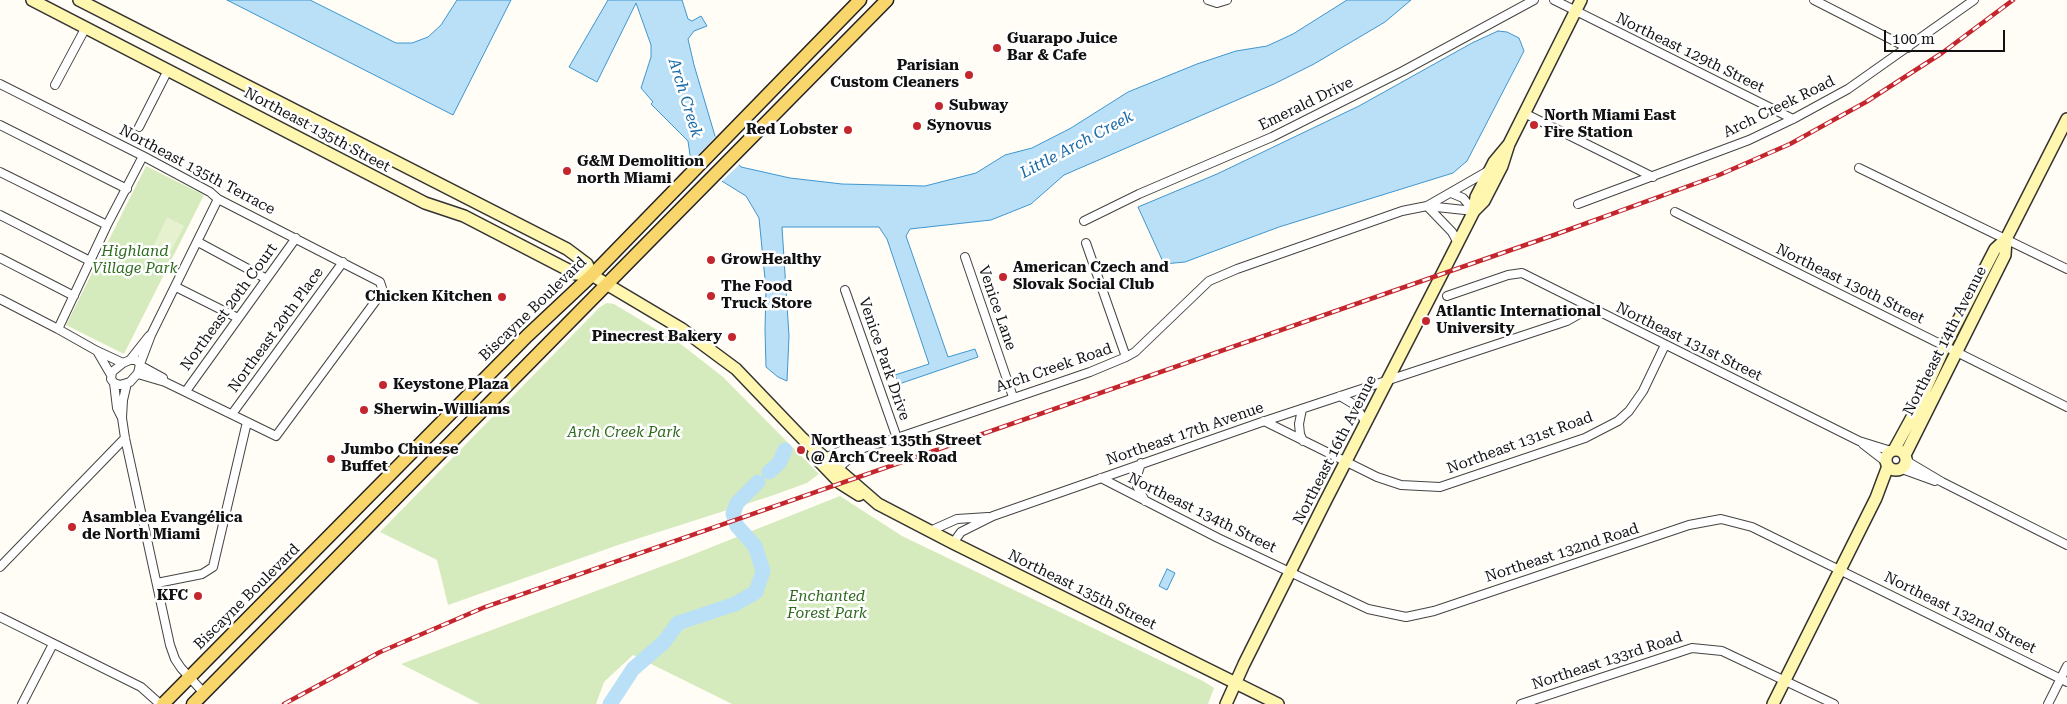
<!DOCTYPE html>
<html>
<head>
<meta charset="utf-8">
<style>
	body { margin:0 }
	#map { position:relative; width:2067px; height:704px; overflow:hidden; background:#fffdf5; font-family:"Roboto Serif",serif }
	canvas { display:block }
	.scale { position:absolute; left:1884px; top:30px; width:121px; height:22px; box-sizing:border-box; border:2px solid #111; border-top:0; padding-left:6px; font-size:15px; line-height:18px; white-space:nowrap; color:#111; -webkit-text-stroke:4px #fff; paint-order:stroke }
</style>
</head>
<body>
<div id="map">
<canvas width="2067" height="704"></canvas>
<div class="scale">100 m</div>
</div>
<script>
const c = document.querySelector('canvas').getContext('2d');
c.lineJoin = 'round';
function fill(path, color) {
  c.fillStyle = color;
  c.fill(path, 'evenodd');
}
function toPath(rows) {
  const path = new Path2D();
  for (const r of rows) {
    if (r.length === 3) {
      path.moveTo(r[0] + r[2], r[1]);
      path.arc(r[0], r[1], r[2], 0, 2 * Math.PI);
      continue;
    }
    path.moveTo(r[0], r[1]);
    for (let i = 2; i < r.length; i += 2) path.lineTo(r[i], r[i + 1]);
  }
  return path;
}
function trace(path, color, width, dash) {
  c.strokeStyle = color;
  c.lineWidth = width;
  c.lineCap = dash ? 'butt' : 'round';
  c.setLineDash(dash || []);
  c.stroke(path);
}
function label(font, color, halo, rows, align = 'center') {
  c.font = font + ' "Roboto Serif",serif';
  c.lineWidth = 5;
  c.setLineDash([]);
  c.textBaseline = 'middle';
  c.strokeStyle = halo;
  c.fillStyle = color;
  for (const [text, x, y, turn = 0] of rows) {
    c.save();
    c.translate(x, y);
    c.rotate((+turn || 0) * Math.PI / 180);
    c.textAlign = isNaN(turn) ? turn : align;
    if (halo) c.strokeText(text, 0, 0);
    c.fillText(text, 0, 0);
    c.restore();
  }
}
const green = toPath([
	[146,166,204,195,124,354,66,325],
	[607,303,614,304,682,345,723,377,819,474,807,483,771,496,618,545,448,605,437,560,380,532,600,307],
	[840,496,902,536,1203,681,1214,688,1208,704,732,704,633,655,604,682,596,704,480,704,401,664,684,558]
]);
const pitch = toPath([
	[167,217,184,226,169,255,153,247]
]);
const water = toPath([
	[227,0,310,0,396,43,412,43,428,37,441,25,457,0,511,0,453,115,227,0],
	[608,0,682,0,688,19,692,21,701,16,707,26,694,31,688,39,694,65,715,136,741,167,790,178,842,184,925,186,976,173,1005,155,1032,148,1071,128,1128,92,1197,64,1236,51,1267,46,1293,34,1347,0,1411,0,1385,22,1314,64,1274,84,1064,175,1031,204,991,220,910,229,906,236,948,357,975,349,978,357,899,384,895,375,929,364,887,239,879,227,782,227,789,336,787,381,778,377,766,367,765,330,766,289,759,218,746,196,691,162,688,141,651,104,653,102,641,88,651,57,651,45,636,3,597,82,569,67,608,0],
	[1498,31,1507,32,1519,38,1524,51,1467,161,1453,173,1279,227,1185,262,1164,264,1138,207,1217,174,1359,106,1472,43,1498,31],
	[1167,569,1175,573,1167,590,1159,586,1167,569]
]);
const pier = toPath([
	[716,136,741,163,720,183,690,164]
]);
const river = toPath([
	[769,472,779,463,785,450],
	[610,704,633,669,664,642,678,623,735,604,756,592,763,571,755,546,737,526,733,514,737,503,758,482]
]);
const street = toPath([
	[1208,0,1217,3,1227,0],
	[1554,0,1793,119],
	[1814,0,1908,48],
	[0,84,143,156,210,192,218,199,380,282,382,288,380,295,276,436,165,382,138,374],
	[55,85,86,27],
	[1524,113,1653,177],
	[0,125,127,189],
	[139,127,168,70],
	[1859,168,2067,269],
	[0,172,107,225],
	[1451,193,1463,198,1474,211],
	[1578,204,1749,140,1793,119,1848,89,1974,0],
	[1427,206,1488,171],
	[1427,206,1452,232,1458,243],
	[1675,212,2067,407],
	[0,215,90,261],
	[1084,221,1139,194,1272,137,1403,71,1534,0],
	[198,242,265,278],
	[1086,243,1126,357],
	[965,257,1013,397],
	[0,258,74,296],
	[176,287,238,318],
	[845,290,897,438],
	[1447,296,1508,275,1522,273,1859,441,1891,451],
	[0,299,58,329,97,351,123,363],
	[58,329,107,225,143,156],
	[97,351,111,375],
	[130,360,149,336],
	[140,364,151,335,218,199],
	[141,366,163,378],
	[114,383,120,385,130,382,138,373,140,364,136,360,130,360,123,363,112,372,111,379,114,383,117,408,121,416],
	[127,383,123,400,122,418,125,438,170,645,175,659,181,668,204,693],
	[186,391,296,238],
	[1340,396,1355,405,1366,423],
	[1302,409,1299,424,1300,434,1303,441],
	[232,414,343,262],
	[1264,421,1377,477,1401,485,1440,487,1585,438,1618,421,1629,411,1643,391,1665,345],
	[1863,444,1885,461],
	[825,458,843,450,864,448,897,438,1090,372,1126,357,1135,352,1209,281,1237,269,1402,211,1427,206,1474,211],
	[1906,458,1910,463,1942,482,2067,545],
	[1141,463,1137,476,1137,486,1145,501],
	[1902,469,1935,481],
	[838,470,844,463,862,449],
	[1101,478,1218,538,1368,609,1406,617,1434,611,1689,525,1721,519,1752,527,2067,682],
	[930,531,957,519,988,517],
	[953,543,961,532,993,516,1259,423,1567,321,1590,308],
	[0,567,125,438],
	[157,583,202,574,213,567,247,422],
	[0,617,141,687,160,704],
	[22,704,53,644],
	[1521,704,1692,648,1722,651,1834,704],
	[2048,704,2067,666]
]);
const secondary = toPath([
	[32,0,425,203,464,216,576,274,592,275,608,285,682,329,736,369,803,439,878,504,953,543,1278,704],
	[79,0,567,249,587,264,592,275],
	[1474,211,1484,201,1502,166,1509,144,1581,0],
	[1896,460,10],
	[1894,450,1917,408,1945,346,1995,249,2006,239,2067,119],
	[813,455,840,483,859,495],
	[1905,455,2005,255,2006,239],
	[1226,704,1244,664,1325,502,1442,274,1474,211,1476,197,1494,162,1509,144],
	[1773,704,1876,498,1888,466]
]);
const primary = toPath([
	[163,704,527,336,592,275,860,0],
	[193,704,887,0]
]);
const rail = toPath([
	[284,704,380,652,485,607,1554,235,1719,175,1790,144,1866,102,1942,53,2013,0]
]);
const markers = [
	[997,48,5,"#c4262e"],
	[969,75,5,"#c4262e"],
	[939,106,5,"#c4262e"],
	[1534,125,5,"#c4262e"],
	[917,126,5,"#c4262e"],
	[848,130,5,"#c4262e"],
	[567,171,5,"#c4262e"],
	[711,260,5,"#c4262e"],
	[1003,277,5,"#c4262e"],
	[711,296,5,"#c4262e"],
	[502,297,5,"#c4262e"],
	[1426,321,5,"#c4262e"],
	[732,337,5,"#c4262e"],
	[383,385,5,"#c4262e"],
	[364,410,5,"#c4262e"],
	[801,450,5,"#c4262e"],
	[331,459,5,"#c4262e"],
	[72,527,5,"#c4262e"],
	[198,596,5,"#c4262e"]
];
const poiNames = [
	["Guarapo Juice",1007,39],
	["Bar & Cafe",1007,56],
	["Parisian",959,66,"right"],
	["Custom Cleaners",959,83,"right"],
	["Subway",949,106],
	["North Miami East",1544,116],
	["Fire Station",1544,133],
	["Synovus",927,126],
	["Red Lobster",838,130,"right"],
	["G&M Demolition",577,162],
	["north Miami",577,179],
	["GrowHealthy",721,260],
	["American Czech and",1013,268],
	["Slovak Social Club",1013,285],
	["The Food",721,287],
	["Truck Store",721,304],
	["Chicken Kitchen",492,297,"right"],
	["Atlantic International",1436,312],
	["University",1436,329],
	["Pinecrest Bakery",722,337,"right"],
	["Keystone Plaza",393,385],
	["Sherwin-Williams",374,410],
	["Northeast 135th Street",811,441],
	["@ Arch Creek Road",811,458],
	["Jumbo Chinese",341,450],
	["Buffet",341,467],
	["Asamblea Evangélica",82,518],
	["de North Miami",82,535],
	["KFC",188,596,"right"]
];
const streetNames = [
	["Northeast 129th Street",1690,53,26],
	["Emerald Drive",1306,104,-26],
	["Arch Creek Road",1779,107,-26],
	["Northeast 135th Street",317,130,28],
	["Northeast 135th Terrace",197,170,28],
	["Northeast 130th Street",1850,284,26],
	["Northeast 20th Court",229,307,-54],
	["Venice Lane",997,308,71],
	["Biscayne Boulevard",533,309,-44],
	["Northeast 20th Place",276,330,-54],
	["Northeast 14th Avenue",1945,341,-63],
	["Northeast 131st Street",1689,342,26],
	["Venice Park Drive",884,359,71],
	["Arch Creek Road",1054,368,-19],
	["Northeast 17th Avenue",1185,434,-19],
	["Northeast 131st Road",1520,443,-20],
	["Northeast 16th Avenue",1335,450,-63],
	["Northeast 134th Street",1202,513,26],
	["Northeast 132nd Road",1562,553,-18],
	["Northeast 135th Street",1082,590,26],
	["Biscayne Boulevard",247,597,-45],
	["Northeast 132nd Street",1960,613,26],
	["Northeast 133rd Road",1607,661,-18]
];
const parkNames = [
	["Highland",135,252],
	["Village Park",135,269],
	["Arch Creek Park",624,433],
	["Enchanted",827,597],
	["Forest Park",827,614]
];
const waterNames = [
	["Arch Creek",685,98,73],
	["Little Arch Creek",1077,145,-28]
];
fill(green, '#d5ebbd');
fill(pitch, '#e6f2cf');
fill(water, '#b9e0f7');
trace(water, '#3f96cf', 1);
fill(pier, '#fffdf5');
trace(river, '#b9e0f7', 15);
trace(street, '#444', 10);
trace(secondary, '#333', 14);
trace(primary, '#222', 15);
trace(street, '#fff', 8);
trace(secondary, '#fff6b0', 11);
trace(primary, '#f9d66b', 12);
trace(rail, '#c4262e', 4.5);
trace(rail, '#fff', 2.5, [8]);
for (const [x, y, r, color] of markers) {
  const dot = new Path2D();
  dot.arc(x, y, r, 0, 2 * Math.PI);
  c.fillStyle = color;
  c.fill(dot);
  trace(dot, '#fff', 2);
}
label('bold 15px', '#111', '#fff', poiNames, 'left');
label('15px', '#111', '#fff', streetNames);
label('italic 15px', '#2f6b1f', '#fff', parkNames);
label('italic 16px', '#1768a6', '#fff', waterNames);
</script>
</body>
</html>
